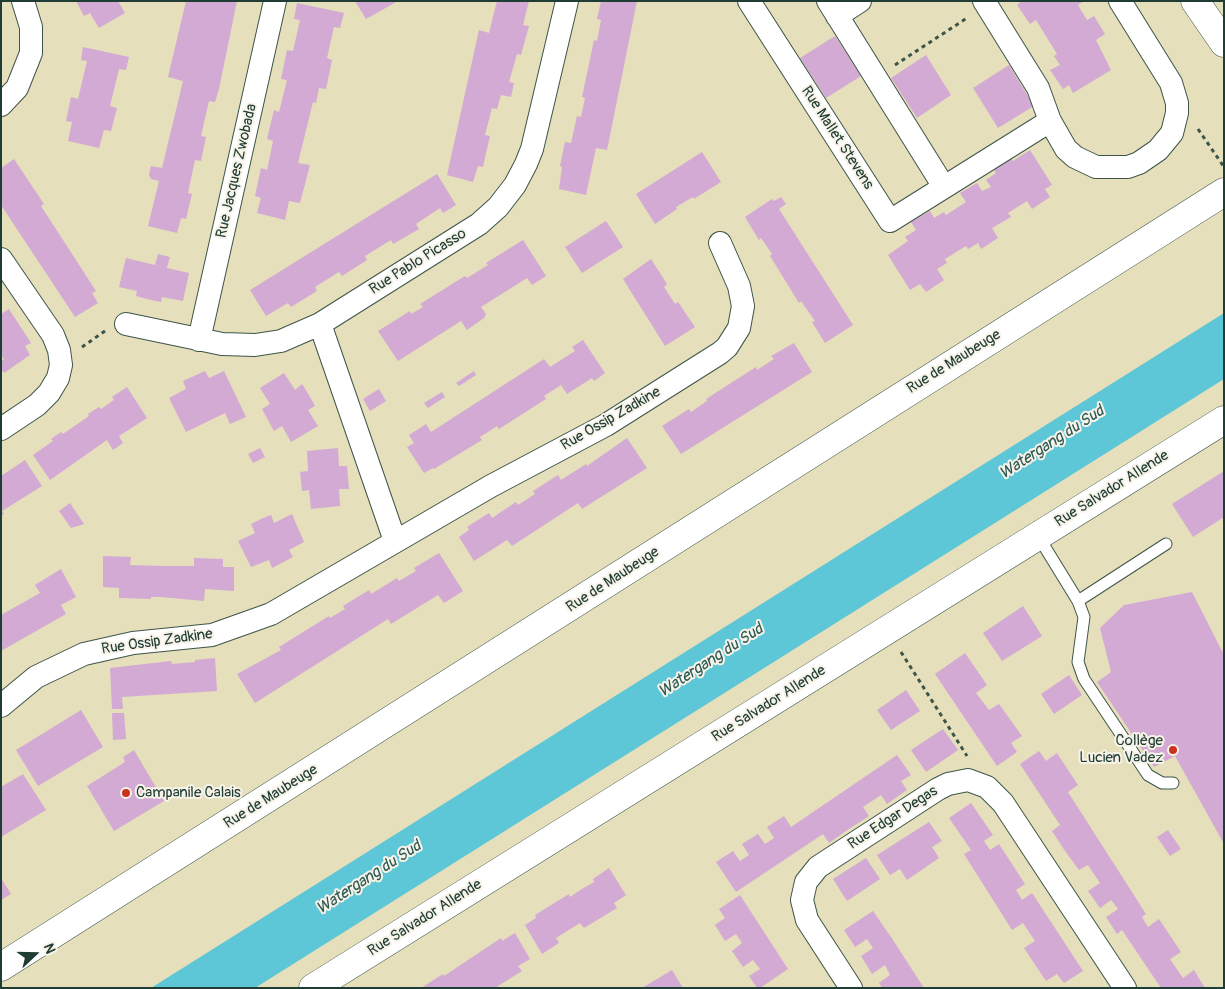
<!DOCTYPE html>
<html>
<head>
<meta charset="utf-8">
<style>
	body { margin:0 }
	#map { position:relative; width:1225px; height:989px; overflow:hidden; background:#e5dfbb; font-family:Pangolin,sans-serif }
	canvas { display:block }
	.frame { position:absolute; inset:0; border:2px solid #1f3d34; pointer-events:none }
	.north { position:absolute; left:10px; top:929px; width:50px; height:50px; -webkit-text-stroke:4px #f7f3e8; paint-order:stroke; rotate:69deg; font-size:14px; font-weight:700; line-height:20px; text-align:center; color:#1f3d34 }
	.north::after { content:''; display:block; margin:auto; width:18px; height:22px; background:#1f3d34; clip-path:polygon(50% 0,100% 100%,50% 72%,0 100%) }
</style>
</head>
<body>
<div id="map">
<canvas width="1225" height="989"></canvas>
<div class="frame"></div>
<div class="north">N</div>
</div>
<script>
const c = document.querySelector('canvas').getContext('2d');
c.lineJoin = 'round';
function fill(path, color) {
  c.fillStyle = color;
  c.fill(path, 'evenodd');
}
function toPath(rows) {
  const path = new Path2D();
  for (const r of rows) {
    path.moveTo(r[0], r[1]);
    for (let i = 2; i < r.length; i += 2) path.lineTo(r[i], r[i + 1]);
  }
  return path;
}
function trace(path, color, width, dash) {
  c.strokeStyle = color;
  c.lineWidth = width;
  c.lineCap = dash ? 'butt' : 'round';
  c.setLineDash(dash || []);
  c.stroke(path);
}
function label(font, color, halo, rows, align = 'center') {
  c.font = font + ' Pangolin,sans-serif';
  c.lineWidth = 4;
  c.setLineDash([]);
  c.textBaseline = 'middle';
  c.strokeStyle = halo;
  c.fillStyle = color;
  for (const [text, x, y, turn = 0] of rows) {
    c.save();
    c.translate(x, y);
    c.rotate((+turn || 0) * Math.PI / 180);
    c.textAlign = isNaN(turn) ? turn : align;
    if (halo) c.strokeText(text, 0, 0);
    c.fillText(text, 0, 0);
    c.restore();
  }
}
const water = toPath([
	[1224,313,1224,379,255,988,151,988]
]);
const building = toPath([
	[76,1,118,1,125,13,99,28,90,13,84,16],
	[186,1,237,1,219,89,215,102,209,101,201,136,206,137,201,161,195,160,188,193,192,194,186,219,181,218,177,233,148,226,159,181,151,179,149,175,151,166,162,168,183,81,168,77],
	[355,1,398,1,366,19],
	[497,1,529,1,523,25,529,26,521,55,517,54,509,82,514,83,511,97,501,95,497,109,492,108,485,135,490,136,486,153,483,167,478,166,473,182,447,175,479,30,489,33],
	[601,1,637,1,607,150,596,148,586,195,559,189,562,167,560,166,565,142,571,143,577,116,581,117,585,98,582,97,594,40,597,41,601,20,597,19],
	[1022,1,1084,1,1078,5,1087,20,1094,16,1105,34,1096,40,1111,70,1073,93,1069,85,1063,89,1050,70,1060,65,1054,56,1057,54,1036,20,1030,24,1017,5],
	[297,3,344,13,340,28,334,27,327,58,332,60,326,89,319,88,316,103,313,102,298,163,310,165,300,203,289,201,285,220,257,213,261,198,255,196,261,168,267,170,270,156,273,141,267,139,274,110,279,112,287,80,281,79,287,50,293,51,300,20,294,19],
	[835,36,861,76,826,98,800,58],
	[83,47,129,57,126,70,119,69,110,106,117,108,111,131,104,130,99,148,68,141,72,122,66,121,71,97,78,99,87,61,81,60],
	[926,55,951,95,917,118,891,78],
	[1009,65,1034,106,998,128,973,88],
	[1030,150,1052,185,1045,189,1050,197,1032,209,1027,201,1008,213,1011,217,992,228,998,238,981,249,978,243,968,249,966,246,945,259,947,263,937,269,944,280,926,292,920,284,910,290,888,255,908,241,905,237,916,230,911,222,930,211,934,218,944,212,946,215,966,202,960,193,977,183,982,191,991,187,986,180,996,173,992,167,1009,156,1013,161],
	[702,152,721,182,694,199,693,197,676,207,677,209,655,224,636,194],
	[14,159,44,204,41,206,96,291,92,293,98,303,75,317,1,205,1,168],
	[437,174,456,205,443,213,440,208,416,224,419,229,393,244,391,240,365,256,367,260,342,276,339,272,315,287,317,291,291,307,288,303,266,316,250,290],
	[781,197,786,204,779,209,853,325,825,343,812,322,815,321,801,301,799,303,770,256,772,254,761,238,759,240,745,217,772,199,774,201],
	[606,221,623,247,582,273,565,247],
	[523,240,546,276,532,285,527,278,481,307,486,314,484,318,467,330,461,321,398,361,378,331,410,311,411,314,423,307,420,304,465,276,467,278,488,265,486,263],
	[158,254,170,257,167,268,189,273,183,301,162,297,161,302,147,299,136,296,137,291,119,287,126,258,155,265],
	[651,259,667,284,664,287,675,304,678,302,695,327,665,346,623,279],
	[9,309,31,343,25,346,30,355,4,373,1,369,1,361,4,359,1,355,1,314],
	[583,340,605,373,594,381,592,378,567,394,561,385,544,396,546,399,499,429,497,426,488,432,480,437,482,440,434,469,433,468,424,473,407,447,414,443,409,435,426,424,431,432,544,359,550,367,575,351,572,347],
	[794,343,812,372,681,454,662,426,689,409,691,412,707,401,706,399,756,367,757,370,774,359,771,356],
	[205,371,209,378,224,371,246,417,230,424,225,413,186,432,169,398,186,389,183,381],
	[474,371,476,375,459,386,456,383],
	[284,373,295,390,302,384,309,395,315,406,308,410,318,426,291,442,282,426,274,431,262,409,270,404,260,388],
	[127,387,147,418,119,436,123,443,113,450,107,440,50,480,33,455,53,441,51,439,61,432,63,434,89,416,88,414,99,407,101,409,114,400,112,397],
	[379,389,386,401,370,411,363,399],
	[442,392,445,397,428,408,424,403],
	[627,438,647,468,582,509,578,503,512,546,507,540,474,561,459,537,469,530,467,527,489,513,492,518,516,502,518,505,535,494,533,491,558,475,561,480,586,464,587,466],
	[260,448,265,457,253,463,248,454],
	[338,448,339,466,347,466,349,489,339,489,340,506,311,509,309,490,302,491,300,472,308,471,307,451],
	[25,460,42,486,2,511,4,514,1,516,1,476],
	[1224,471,1224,517,1193,537,1172,504],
	[70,503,84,524,71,528,59,511],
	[292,514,304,542,289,550,293,557,272,568,269,560,251,567,238,541,255,533,251,524,261,519,271,515,274,523],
	[439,553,463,591,444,603,438,595,391,624,388,619,255,703,237,674,281,650,279,647,329,616,330,618,345,609,343,606,369,590,371,594,397,578,399,581,416,571,414,568],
	[103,556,131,557,130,565,162,566,194,566,194,558,223,559,223,567,234,567,234,591,205,589,204,601,161,597,151,597,151,599,119,598,119,588,103,587],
	[61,569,76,597,61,605,66,614,1,651,1,615,40,593,35,585],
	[1192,592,1224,655,1224,844,1175,756,1154,767,1097,682,1111,672,1100,628,1124,605],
	[1023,606,1042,636,1002,661,983,633],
	[965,653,987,685,976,693,989,710,999,704,1022,736,1011,743,1017,752,997,766,935,674],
	[215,658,217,691,122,697,123,709,112,709,110,668,171,661,172,664,195,662,195,660],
	[1069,675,1082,695,1054,714,1041,694],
	[906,690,920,711,891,730,877,710],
	[81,710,103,747,38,786,16,750],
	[112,713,124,713,126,739,113,740],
	[943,729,958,750,926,772,911,750],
	[134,750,164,801,114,831,87,786,125,762,123,757],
	[1039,751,1046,761,1057,753,1078,785,1068,792,1146,914,1142,917,1148,927,1159,919,1181,952,1170,959,1183,978,1194,970,1205,988,1161,988,1122,930,1117,934,1106,917,1118,909,1111,900,1100,908,1088,891,1100,883,1088,865,1079,870,1065,851,1052,831,1060,825,1020,764],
	[897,755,911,775,901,781,907,790,887,804,881,795,863,807,869,816,849,829,829,843,823,834,736,892,716,862,733,851,740,861,749,855,742,844,758,834,765,844,774,838,767,827,784,816,791,827],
	[23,774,46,810,1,837,1,787],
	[971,803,993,835,984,841,990,850,999,844,1025,884,1016,890,1022,900,1032,893,1083,971,1064,983,1057,974,1046,981,1024,948,1035,941,1023,923,1012,930,964,854,971,850,949,818],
	[929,822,942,841,932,847,939,858,907,880,900,869,890,875,877,855],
	[1168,830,1181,849,1170,856,1157,837],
	[866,858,880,879,847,901,833,879],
	[609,868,626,895,614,903,617,908,584,928,580,923,556,938,559,943,542,954,525,925,536,918,535,915,569,894,570,897,582,889,594,882,593,879],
	[1,878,11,894,1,900],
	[740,895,788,969,760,988,757,988,749,976,760,969,753,960,743,967,732,951,742,943,736,934,725,941,715,925,725,918,719,909],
	[873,911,891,937,924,988,882,988,879,983,890,975,885,965,872,974,861,956,873,948,867,939,855,947,844,930],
	[515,933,530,959,518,966,522,971,495,988,421,988,443,974,444,976,501,938,502,941],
	[672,970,683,988,642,988]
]);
const path = toPath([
	[895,65,967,18],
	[1198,129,1224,167],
	[82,347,105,331],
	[901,652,967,756]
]);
const service = toPath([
	[1038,536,1078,601,1166,544],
	[1078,601,1084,617,1078,662,1084,679,1148,775,1162,783,1173,783]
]);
const minor = toPath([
	[749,1,890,221,1050,121,1066,149,1075,157,1096,167,1128,167,1139,163,1158,150,1172,133,1177,113,1177,103,1171,83,1120,1],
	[828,1,944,187],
	[984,1,1038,88,1050,121],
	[837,16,860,1],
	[1,105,17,88,31,53,31,27,23,1],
	[1,259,53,335,59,350,61,365,58,378,49,393,37,405,1,429],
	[126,324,222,344,255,345,281,341,320,324,479,224,498,207,515,185,526,164,532,149,567,1],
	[320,324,395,541],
	[199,340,275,1],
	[1,706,36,677,84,654,133,643,212,635,271,614,491,486,606,425,720,353,727,347,739,328,743,306,739,286,720,243],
	[851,988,807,920,802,900,806,882,818,867,938,789,948,784,968,780,987,787,1003,803,1125,988]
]);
const tertiary = toPath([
	[1195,1,1224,43],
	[1,967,1224,192],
	[313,988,1224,420]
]);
const markers = [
	[1173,750,5,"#c8321e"],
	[126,793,5,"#c8321e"]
];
const streetNames = [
	["Rue Mallet Stevens",837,138,57],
	["Rue Jacques Zwobada",237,171,-77],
	["Rue Pablo Picasso",418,262,-32],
	["Rue de Maubeuge",954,362,-32],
	["Rue Ossip Zadkine",611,419,-30],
	["Rue Salvador Allende",1112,489,-32],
	["Rue de Maubeuge",613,580,-33],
	["Rue Ossip Zadkine",157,642,-8],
	["Rue Salvador Allende",769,704,-32],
	["Rue de Maubeuge",271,797,-32],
	["Rue Edgar Degas",893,818,-33],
	["Rue Salvador Allende",425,918,-32]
];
const poiNames = [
	["Collège",1163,741],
	["Lucien Vadez",1163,758],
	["Campanile Calais",136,793,"left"]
];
const waterNames = [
	["Watergang du Sud",1052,443,-33],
	["Watergang du Sud",711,661,-33],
	["Watergang du Sud",369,878,-33]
];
fill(water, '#5dc7d8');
fill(building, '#d3aad3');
trace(service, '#3d5548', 13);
trace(minor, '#3d5548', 24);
trace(tertiary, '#3d5548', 29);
trace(path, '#3d5548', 3, [4, 4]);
trace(service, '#fff', 11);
trace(minor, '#fff', 22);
trace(tertiary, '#fff', 28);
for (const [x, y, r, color] of markers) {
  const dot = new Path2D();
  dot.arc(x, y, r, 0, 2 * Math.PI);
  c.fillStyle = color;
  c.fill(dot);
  trace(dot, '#f7f3e8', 2);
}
label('15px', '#1f3d34', '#f7f3e8', streetNames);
label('15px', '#1f3d34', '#f7f3e8', poiNames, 'right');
label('italic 16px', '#2b5955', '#f7f3e8', waterNames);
</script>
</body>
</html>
